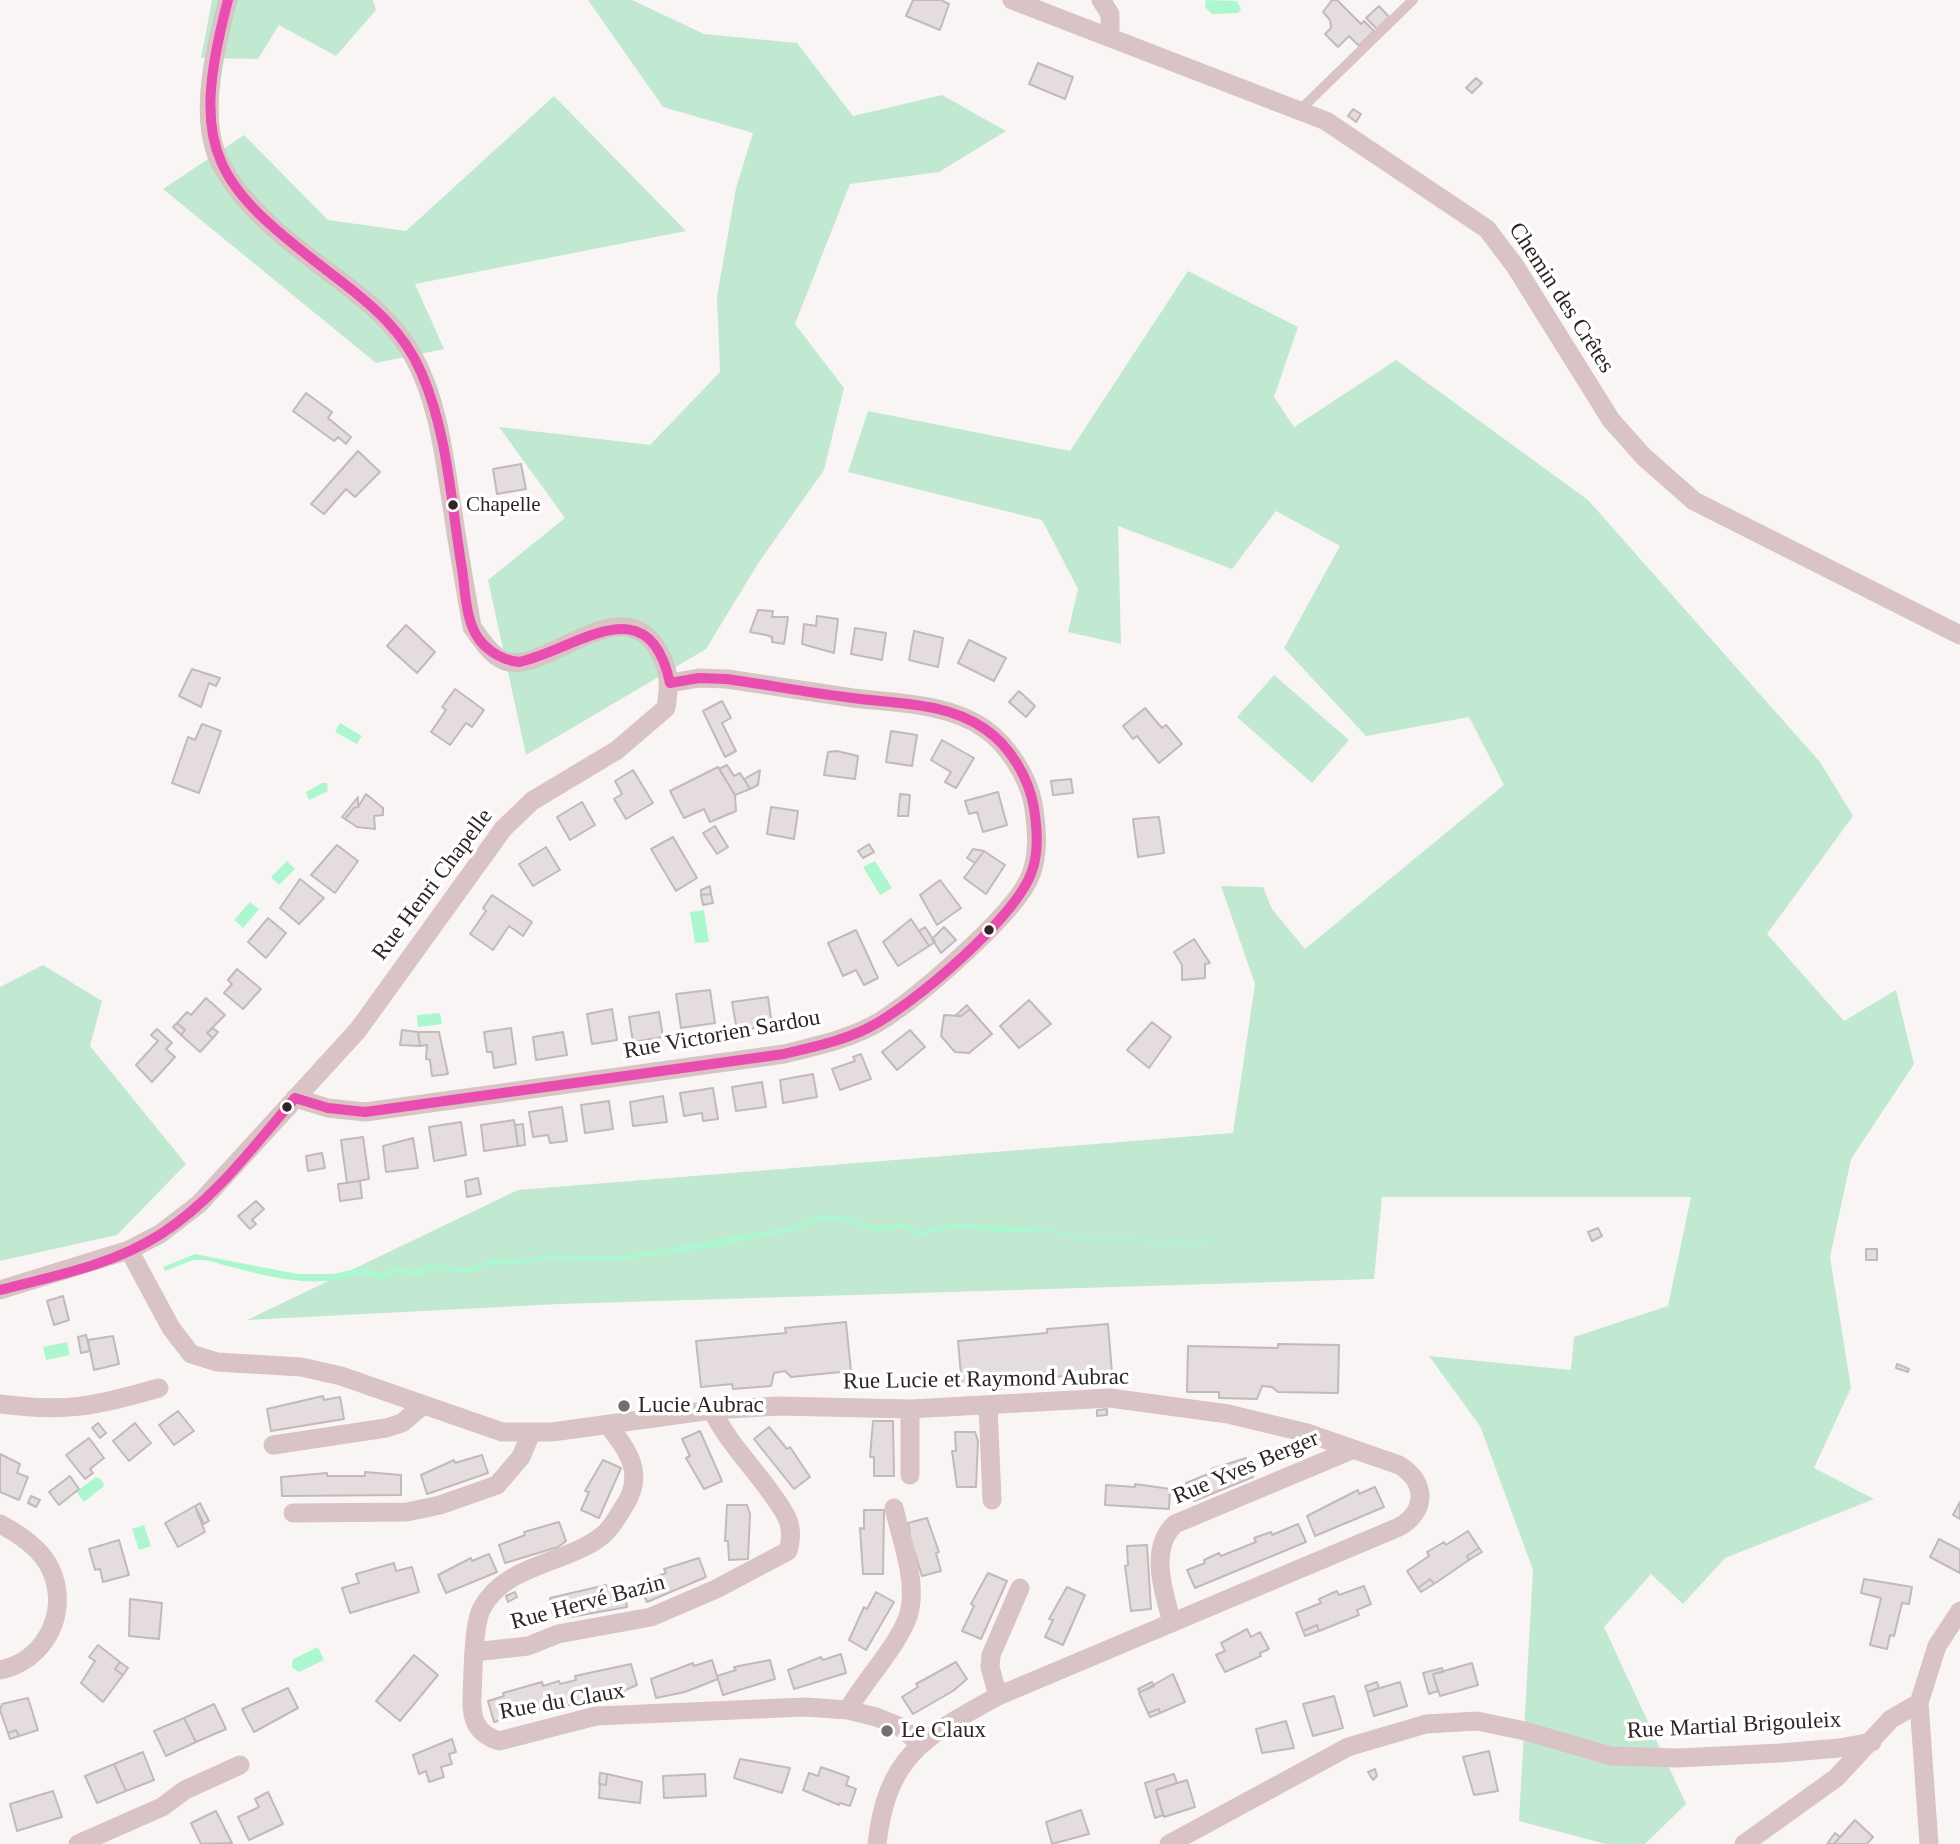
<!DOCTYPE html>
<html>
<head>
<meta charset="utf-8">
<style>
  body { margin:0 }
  canvas { display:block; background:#faf5f5 }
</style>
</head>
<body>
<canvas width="1960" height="1844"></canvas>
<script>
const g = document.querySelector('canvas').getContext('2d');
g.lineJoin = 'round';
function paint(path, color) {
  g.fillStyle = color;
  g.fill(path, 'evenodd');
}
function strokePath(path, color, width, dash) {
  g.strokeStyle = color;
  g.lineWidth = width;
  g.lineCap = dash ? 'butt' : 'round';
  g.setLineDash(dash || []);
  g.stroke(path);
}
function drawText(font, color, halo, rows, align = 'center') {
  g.font = font + ' "Times New Roman",serif';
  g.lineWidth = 7;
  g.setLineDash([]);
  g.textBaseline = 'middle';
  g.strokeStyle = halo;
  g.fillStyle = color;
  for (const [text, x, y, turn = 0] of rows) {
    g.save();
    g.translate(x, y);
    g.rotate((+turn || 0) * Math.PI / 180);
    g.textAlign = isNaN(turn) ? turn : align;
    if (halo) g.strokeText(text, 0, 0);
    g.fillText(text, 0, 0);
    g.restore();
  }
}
paint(new Path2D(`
  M212,0H373L376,10L336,56L279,25L258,59L201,58Z
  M588,0H632L704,34L797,43L853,116L942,95L1006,131L939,172L850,184L795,324L844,388L824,470L759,562L706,649L526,755L488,580L565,518L499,427L650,445L720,372L717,297L736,188L753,133L663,107Z
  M554,96L686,231L415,284L444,349L376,363L163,189L244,135L328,220L406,231Z
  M1188,271L1298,327L1274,397L1294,427L1396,360L1588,500L1820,762L1853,816L1767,934L1844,1021L1896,990L1914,1064L1851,1159L1830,1257L1851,1388L1814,1468L1874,1499L1725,1558L1683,1604L1651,1574L1604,1627L1686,1804L1645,1844H1606L1519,1821L1533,1570L1480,1426L1429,1356L1571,1370L1574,1337L1668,1306L1691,1197H1382L1374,1279L560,1304L247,1320L518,1190L1233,1133L1255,984L1221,886L1263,887L1272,909L1305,949L1504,785L1469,717L1366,736L1284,648L1340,546L1276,511L1232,569L1118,526L1121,644L1068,632L1078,589L1042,520L848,472L868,411L1070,451Z
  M1274,675L1349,740L1312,783L1237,717Z
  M43,965L102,1001L90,1046L186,1164L117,1235L0,1261V987Z`), '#c1e8d1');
paint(new Path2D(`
  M1206,0L1237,1L1241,9L1238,13L1212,14L1205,7Z
  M340,723L362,736L357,744L335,732Z
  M322,783H327L328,791L309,800L306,792Z
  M287,861L295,869L279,885L271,877Z
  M875,861L892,888L880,895L863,867Z
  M250,902L259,909L243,928L234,920Z
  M704,910L709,942L695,943L690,912Z
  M440,1013L442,1024L418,1027L417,1015Z
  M822,1214L848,1218L874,1226L906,1223L921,1232L955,1223L1052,1229L1087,1238H1133L1164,1244L1183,1239L1194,1246L1211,1239L1230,1240H1215L1191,1248L1182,1242L1162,1246L1142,1241L1085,1240L1049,1231L1003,1233L961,1227L918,1236L902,1227L878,1232L842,1220L823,1219L797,1230L722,1246L625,1260L545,1259L520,1265H489L469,1273L433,1269L418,1276L396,1272L382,1280C361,1269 346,1280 324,1281C287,1284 240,1269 205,1260H193L165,1271L163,1267L195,1254L297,1274H333L364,1267L380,1274L395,1266L415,1271L433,1264L467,1268L494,1259H527L546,1255L622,1256L796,1226Z
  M67,1342L70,1355L46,1360L43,1347Z
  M96,1477L102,1480L104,1486L84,1502L76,1492Z
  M144,1525L151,1546L139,1550L132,1529Z
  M318,1647L324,1660L299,1672L292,1667L293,1659Z`), '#acf7cf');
const building = new Path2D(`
  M913,0H941L949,4L940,30L906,16Z
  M1332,0H1337L1361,24L1364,21L1374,31L1359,46L1349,36L1338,47L1325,34L1331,28L1330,20L1323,12Z
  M1379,6L1389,17L1377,29L1366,18Z
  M1038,63L1073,77L1065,99L1029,84Z
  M1476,78L1482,83L1472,93L1466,88Z
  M1353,109L1361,114L1356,122L1348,116Z
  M306,393L332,412L328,418L351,437L346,444L338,437L334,441L293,411Z
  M358,451L380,472L355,497L346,489L324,514L311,504Z
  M521,464L526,489L497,494L493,469Z
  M758,610L773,611L772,617H788L784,644L772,642V637L766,635L750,632Z
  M817,616L838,619L834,653L802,644L804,624L816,626Z
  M406,625L435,652L417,673L387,646Z
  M855,628L886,633L882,660L851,654Z
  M914,631L943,638L938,667L909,660Z
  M969,640L1006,658L994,681L958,663Z
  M192,669L220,678L216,686L209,683L201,707L179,696Z
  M455,689L484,710L472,727L466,723L450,745L431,732L446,710L442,707Z
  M1019,691L1035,706L1026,717L1009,702Z
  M722,701L731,718L722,723L736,751L725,757L703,711Z
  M1145,708L1162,728L1166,725L1182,744L1159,763L1137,736L1133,739L1123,726Z
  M202,724L221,731L199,793L172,783L188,737L195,740Z
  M891,731L917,735L912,766L886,762Z
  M942,740L974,758L956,788L945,782L951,772L931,760Z
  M837,751L858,756L855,779L824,775L828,752Z
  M727,765L734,776L740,773L750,789L735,795L719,769Z
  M718,767L735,795L736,811L710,822L704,809L684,818L670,791Z
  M633,770L653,803L626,819L614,799L622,794L615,781Z
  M760,770L758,785L750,789L744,779Z
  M1071,779L1073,793L1053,795L1051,781Z
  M998,792L1007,825L983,832L977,812L969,814L965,801Z
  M366,794L383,808V815L374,816L375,829L357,827L345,819L354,808L358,807Z
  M900,794L910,795L908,816H898Z
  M358,797V807L354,808L345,819L342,817Z
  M582,802L595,825L570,840L557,817Z
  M771,807L798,811L794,839L767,834Z
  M1159,817L1164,853L1138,857L1133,819Z
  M715,826L728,847L717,854L703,833Z
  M673,837L697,878L676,891L651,849Z
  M869,844L874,852L863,858L858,851Z
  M337,845L358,861L335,893L311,875Z
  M546,847L560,870L533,886L519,864Z
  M973,849L984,851L975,863L967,858Z
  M984,851L1005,865L986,894L964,878Z
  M300,879L324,898L299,924L280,908Z
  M940,880L961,908L937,925L920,895Z
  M710,886L711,894L701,895V890Z
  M711,894L713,903L703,905L701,895Z
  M492,895L532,922L523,936L509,926L493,950L470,934L486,911L483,908Z
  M268,918L286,933L266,958L248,942Z
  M911,919L929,946L898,966L883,942Z
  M925,927L935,942L929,946L919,931Z
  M944,927L956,940L941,953L932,939Z
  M856,930L878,978L864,985L856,970L843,976L828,943Z
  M1194,939L1210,963L1205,964V978L1182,980V965L1174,952Z
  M237,969L261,989L243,1009L224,993L232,984L228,980Z
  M710,990L715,1023L681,1028L676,994Z
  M768,997L772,1025L737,1031L732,1002Z
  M206,998L225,1015L207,1033L213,1038L200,1052L181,1035L185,1030L177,1023L187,1012L191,1015Z
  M1029,1000L1051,1024L1019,1048L1000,1026Z
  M967,1005L970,1009L961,1016H955Z
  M612,1009L617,1040L592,1044L587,1014Z
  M970,1009L992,1034L969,1053L955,1052L941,1036L944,1015L961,1016Z
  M659,1012L663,1037L633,1042L629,1017Z
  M1152,1022L1171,1037L1149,1068L1127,1050Z
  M177,1023L185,1030L181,1035L173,1027Z
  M213,1028L218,1032L213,1038L207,1033Z
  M511,1028L516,1064L494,1068L492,1052H487L484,1032Z
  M157,1029L172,1043L166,1049L175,1057L152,1082L136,1065L158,1041L151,1035Z
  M402,1030L418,1032L420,1046L400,1045Z
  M910,1030L925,1047L897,1070L882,1052Z
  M418,1032H439L448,1074L432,1076L430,1060L426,1059L427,1045L420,1046Z
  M563,1032L567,1055L536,1060L533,1037Z
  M861,1054L871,1079L840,1090L832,1069L855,1061L853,1057Z
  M813,1074L817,1097L783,1103L780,1080Z
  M762,1082L766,1107L736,1111L732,1087Z
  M713,1088L718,1119L703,1121L702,1113L684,1116L680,1093Z
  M663,1096L667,1122L633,1126L630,1102Z
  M609,1101L613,1129L585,1133L581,1105Z
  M562,1107L567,1141L550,1143L548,1135L533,1137L529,1112Z
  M514,1120L518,1146L484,1151L481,1125Z
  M461,1122L466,1155L434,1161L429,1127Z
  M523,1124L525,1145L518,1146L515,1125Z
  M363,1137L369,1179L347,1183L341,1140Z
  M413,1138L418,1168L386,1172L383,1146Z
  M322,1153L325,1168L308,1171L306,1156Z
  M478,1178L481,1194L467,1197L465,1181Z
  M360,1181L362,1198L340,1201L338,1184Z
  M256,1201L264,1209L252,1220L256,1224L250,1229L238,1216Z
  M1598,1228L1602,1236L1592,1241L1588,1232Z
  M1866,1249H1877V1260H1866Z
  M63,1296L69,1320L54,1325L47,1301Z
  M846,1322L851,1371L791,1377L785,1371L774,1373L771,1386L733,1389L732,1384L701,1387L696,1341L786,1333L785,1328Z
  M1108,1324L1112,1373L1052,1377L1046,1372L1035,1373L1032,1386L994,1389L993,1384L962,1386L958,1341L1047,1333V1329Z
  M86,1335L90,1351L81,1353L78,1337Z
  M113,1336L119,1364L94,1370L88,1340Z
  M1278,1344L1339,1345L1338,1393L1278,1392L1272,1387L1262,1386L1257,1399L1219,1398V1392H1187L1188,1346L1278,1348Z
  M1897,1364L1909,1369L1908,1372L1896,1368Z
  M323,1396L324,1400L340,1397L344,1419L271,1431L267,1409Z
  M1107,1409V1415L1097,1416V1410Z
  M178,1411L194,1431L174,1445L159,1425Z
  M873,1421H893L894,1476H874V1457H870Z
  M98,1423L106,1433L100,1438L92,1428Z
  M135,1423L151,1443L129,1461L113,1441Z
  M769,1427L787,1449L790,1447L810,1477L794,1489L754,1439Z
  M700,1431L722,1481L704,1489L686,1458L690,1456L682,1439Z
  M955,1432H975L978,1441L976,1487H957L952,1451H956Z
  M89,1438L104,1458L90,1469L93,1473L85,1479L66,1455Z
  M0,1454L20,1464L17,1473L28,1477L19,1500L0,1492Z
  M482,1455L488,1473L427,1494L421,1475L454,1460L455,1463Z
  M1246,1458L1253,1477L1194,1501L1186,1483L1213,1472L1211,1469Z
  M603,1460L621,1468L599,1518L581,1510L589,1492L585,1491Z
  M365,1472L401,1475V1495L282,1496L281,1477L327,1473V1476H365Z
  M70,1476L79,1489L59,1505L49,1492Z
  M1135,1484L1170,1489L1169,1509L1105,1505L1106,1485L1135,1487Z
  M1375,1487L1384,1507L1315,1536L1307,1516L1358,1490L1359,1494Z
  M31,1496L40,1500L36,1507L28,1503Z
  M1960,1502V1519L1953,1515Z
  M200,1503L209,1521L204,1524L195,1506Z
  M727,1505H747L750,1514L748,1559L729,1560L728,1541H725Z
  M195,1506L205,1532L178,1547L165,1523Z
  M864,1510H884L883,1574H863L860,1528L864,1529Z
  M927,1518L939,1552L936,1553L941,1571L922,1576L908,1532H910L908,1523Z
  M559,1522L566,1541L558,1547L505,1563L499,1545L525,1535L524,1532Z
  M1298,1524L1306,1542L1195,1588L1187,1570L1205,1563L1204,1560L1219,1553L1221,1556L1256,1542L1254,1538L1271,1532L1272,1535Z
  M1468,1531L1479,1548L1467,1556L1469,1560L1434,1584L1430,1579L1418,1588L1407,1571L1429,1556L1427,1552L1444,1542L1446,1545Z
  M1939,1539L1960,1550V1573L1930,1557Z
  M119,1540L129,1575L103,1582L100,1569L95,1570L89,1549Z
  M1147,1545L1151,1609L1131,1611L1125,1566L1128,1565L1127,1546Z
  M1479,1548L1482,1552L1469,1560L1467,1556Z
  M489,1554L497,1572L446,1593L438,1575L471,1558L472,1561Z
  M699,1558L706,1577L647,1602L639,1584L666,1573L664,1569Z
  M394,1563L396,1571L412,1567L419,1592L350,1613L342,1588L359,1583L356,1574Z
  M988,1573L1007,1581L981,1639L962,1631L974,1606L971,1604Z
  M1430,1579L1434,1584L1421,1592L1418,1588Z
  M1864,1579L1912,1587L1909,1604L1902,1603L1894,1636L1890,1635L1887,1649L1870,1645L1881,1598L1861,1593Z
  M606,1585L607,1588L623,1585L627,1607L554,1620L550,1598Z
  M1364,1586L1371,1604L1357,1610L1359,1615L1319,1631L1317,1625L1303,1631L1296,1613L1321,1603L1319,1599L1337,1591L1339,1595Z
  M1067,1587L1085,1595L1063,1645L1045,1637L1053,1620L1049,1619Z
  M515,1592L517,1597L508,1602L506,1596Z
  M876,1592L894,1602L866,1650L849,1640L864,1607L867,1609Z
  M130,1599L162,1603L159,1639L129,1636Z
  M1317,1625L1319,1631L1305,1636L1303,1631Z
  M1247,1629L1251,1637L1260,1632L1269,1649L1260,1653L1261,1656L1225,1672L1216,1655L1225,1651L1221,1643Z
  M98,1645L120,1662L115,1669L123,1675L103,1702L81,1683L95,1661L89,1657Z
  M841,1654L846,1673L794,1689L788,1670L821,1657L823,1660Z
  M414,1655L438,1675L400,1721L376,1701Z
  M712,1660L718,1679L685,1692L656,1698L651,1679L693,1663L694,1666Z
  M770,1660L775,1679L723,1695L717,1676L736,1670L734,1667Z
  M120,1662L128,1668L123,1675L115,1669Z
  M956,1662L967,1679L953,1691L913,1714L902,1697L918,1687L916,1684Z
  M1472,1663L1478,1685L1440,1696L1433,1674Z
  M631,1664L637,1685L621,1692L601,1695L583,1703L566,1706L565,1702L494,1722L488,1701L504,1696L503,1693L542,1682L543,1686L559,1681L560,1684L576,1680L575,1676Z
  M1442,1668L1443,1672L1433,1674L1438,1691L1429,1694L1423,1673Z
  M1173,1674L1185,1702L1160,1713L1159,1709L1148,1713L1139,1693Z
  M1152,1682L1154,1686L1140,1692L1138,1689Z
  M1377,1682L1379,1688L1367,1692L1365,1686Z
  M1400,1682L1407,1706L1374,1716L1367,1692Z
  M288,1688L298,1708L254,1732L242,1709Z
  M1334,1696L1343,1728L1313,1736L1303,1704Z
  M28,1698L38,1730L19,1736L16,1730L8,1733L0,1710L2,1704Z
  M214,1704L226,1729L196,1742L184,1718Z
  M1159,1709L1160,1713L1150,1717L1148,1713Z
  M184,1718L196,1742L166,1756L154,1731Z
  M1286,1721L1294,1748L1262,1753L1256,1729Z
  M16,1730L19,1736L10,1739L8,1733Z
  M452,1739L456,1752L449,1754L452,1764L441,1767L444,1777L429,1782L426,1771L419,1774L413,1755Z
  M1489,1751L1498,1791L1474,1795L1463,1757Z
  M143,1752L154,1780L126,1791L114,1764Z
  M740,1759L790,1768L782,1793L734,1778Z
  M114,1764L126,1791L97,1803L85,1776Z
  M821,1767L849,1777L846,1785L856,1789L850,1806L840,1803L839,1805L803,1790L809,1773L818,1776Z
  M1375,1769L1377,1776L1373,1780L1368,1772Z
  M600,1773L607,1774L606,1785L599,1784Z
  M607,1774L642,1782L640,1803L599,1798L600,1784L606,1785Z
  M705,1774L706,1796L664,1798L663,1776Z
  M1174,1774L1177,1783L1156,1790L1163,1815L1155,1818L1145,1783Z
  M1187,1780L1195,1807L1164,1817L1156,1790Z
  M53,1791L62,1817L17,1831L10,1804Z
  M268,1792L283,1824L249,1840L238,1817L259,1807L255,1799Z
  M1081,1810L1089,1834L1052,1844L1046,1822Z
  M216,1811L232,1843L201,1844L191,1823Z
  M1855,1820L1873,1837L1867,1844H1834Z
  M1835,1833L1840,1837L1834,1844H1827Z`);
paint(building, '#e4dcdd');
strokePath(building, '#c1babb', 2);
strokePath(new Path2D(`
  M1301,109L1413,0`), '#dac3c5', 10);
strokePath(new Path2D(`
  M1012,0L1326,121L1487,229L1515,266L1611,420L1644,457L1694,501L1960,635
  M1101,0L1110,14V36
  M295,1098L328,1108L365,1112L784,1054C816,1046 850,1039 879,1022C916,999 1009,919 1028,881C1040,858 1037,828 1033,803C1028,777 1007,744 985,729C949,703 896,703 853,698C811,692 769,685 727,679L699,678L670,683
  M129,1250L171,1328L191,1354L217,1362L301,1367L341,1376L502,1432H552L712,1410L779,1406L910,1409L1110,1398L1228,1414L1307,1433L1399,1465C1427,1482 1427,1511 1399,1527L998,1696C926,1736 887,1754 877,1844
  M0,1290L129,1250L160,1234L199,1204L358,1030L503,829L532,801L617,750L666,708C670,682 670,666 654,644C616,592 544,675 505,661C490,655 481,639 472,627C465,587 458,547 452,507C444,456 438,399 412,354C391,317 359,295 326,270C288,242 236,201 217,156C199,111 216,45 228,0
  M0,1404C66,1413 96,1406 159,1388
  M988,1406L992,1500
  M608,1425C628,1451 645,1473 625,1505C618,1515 613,1527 603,1535C568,1564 506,1563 482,1608C473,1623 473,1677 472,1697C471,1720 477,1734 499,1741L596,1716L805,1707L848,1710L876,1717L899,1726L919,1743
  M273,1445L386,1428L402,1423L422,1406
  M910,1475V1409
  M293,1513L407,1512L440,1505L497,1485L521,1457L531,1433
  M0,1524C21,1535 45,1551 53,1575C68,1617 43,1661 0,1670
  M1172,1622C1163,1591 1149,1548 1175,1524L1354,1449
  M474,1652L528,1646L558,1634L651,1617L716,1589L788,1551C792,1538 792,1526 785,1514C764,1477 731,1449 712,1410
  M998,1696L990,1667L991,1655L1020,1588
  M848,1710C863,1682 905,1638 910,1609C916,1577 901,1539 894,1508
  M78,1844L162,1807L185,1790L240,1765
  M1169,1844L1348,1747L1426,1724L1477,1721L1525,1731L1611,1756L1678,1758L1780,1753L1839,1748L1872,1742
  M1744,1844L1836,1778L1891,1719L1919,1703
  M1929,1844L1919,1703L1937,1646L1960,1611`), '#dac3c5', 19);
strokePath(new Path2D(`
  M228,0C187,155 215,186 338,279C372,305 404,332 421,372C448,433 451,504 462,569C465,587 465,609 472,626C479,646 499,660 519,662C577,649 649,584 670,683
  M295,1098L328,1108L365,1112L784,1054C813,1047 843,1041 870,1027C913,1005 1017,917 1032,871C1039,851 1037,829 1034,808C1029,778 1010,746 985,729C946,702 897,704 853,698C811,693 769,685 727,679L699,678L670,683
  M0,1290C54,1276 113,1265 161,1234C214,1200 254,1146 295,1098`), '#e84daf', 10);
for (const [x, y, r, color] of [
  [453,505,6,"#2f2526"],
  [989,930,6,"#2f2526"],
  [287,1107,6,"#2f2526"],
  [624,1406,7,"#766e6e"],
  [887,1731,7,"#766e6e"]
]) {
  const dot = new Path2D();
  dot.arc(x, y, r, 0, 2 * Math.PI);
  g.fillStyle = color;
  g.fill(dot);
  strokePath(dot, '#fff', 2.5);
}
drawText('21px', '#2f2526', '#fff', [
  ["Chapelle",466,505]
], 'left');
drawText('23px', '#2f2526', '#fff', [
  ["Chemin des Crêtes",1561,298,57],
  ["Rue Henri Chapelle",433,885,-53],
  ["Rue Victorien Sardou",722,1035,-10],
  ["Rue Lucie et Raymond Aubrac",986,1380,-1],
  ["Rue Yves Berger",1246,1468,-23],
  ["Rue Hervé Bazin",588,1603,-15],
  ["Rue du Claux",562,1702,-10],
  ["Rue Martial Brigouleix",1734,1726,-3]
]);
drawText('23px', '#2f2526', '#fff', [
  ["Lucie Aubrac",638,1406],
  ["Le Claux",901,1731]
], 'left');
</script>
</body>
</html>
